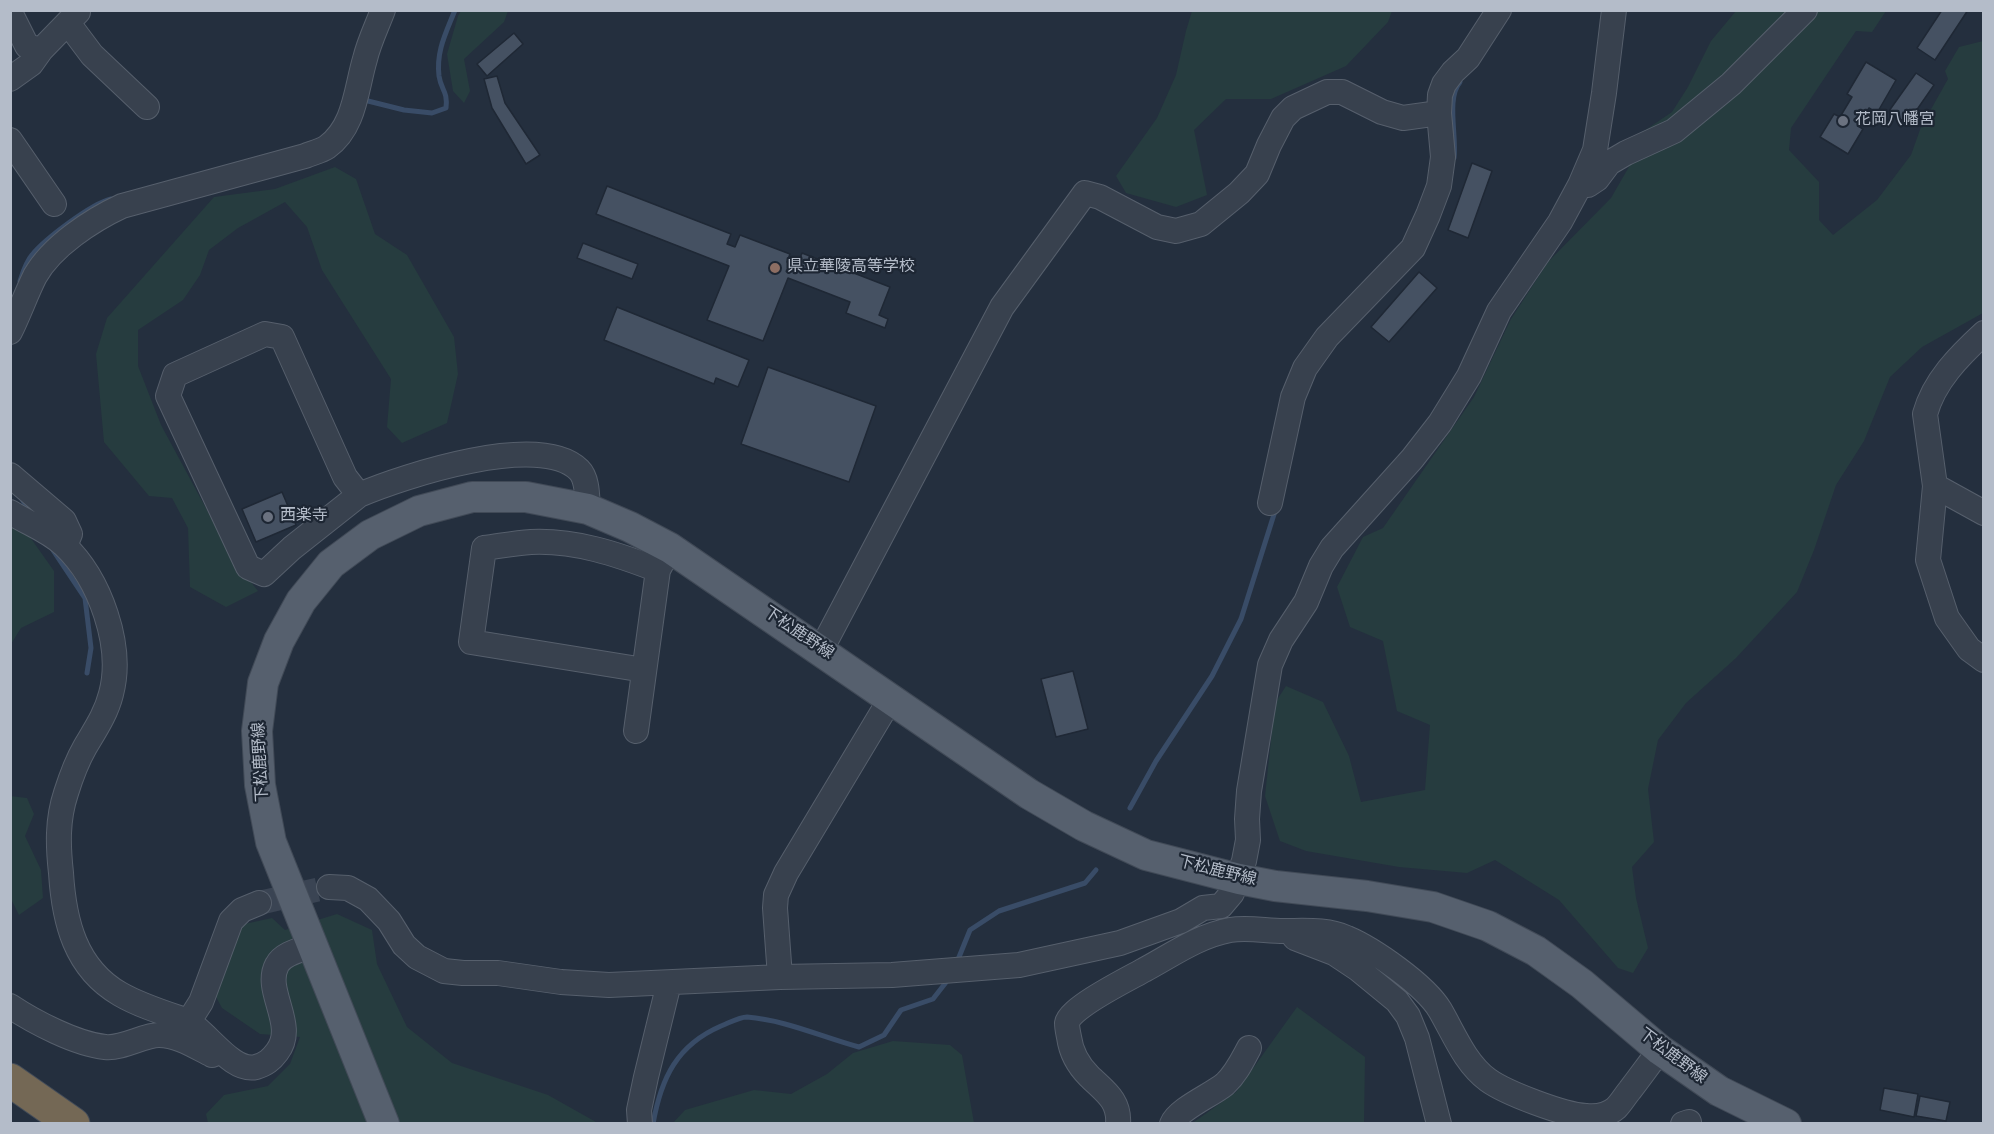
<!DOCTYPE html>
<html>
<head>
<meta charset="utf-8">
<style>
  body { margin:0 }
  #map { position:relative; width:1994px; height:1134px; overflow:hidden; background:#242f3e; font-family:Overpass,sans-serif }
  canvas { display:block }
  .frame { position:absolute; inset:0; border:12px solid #b4bcc9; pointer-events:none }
</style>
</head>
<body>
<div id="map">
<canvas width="1994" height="1134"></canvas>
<div class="frame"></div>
</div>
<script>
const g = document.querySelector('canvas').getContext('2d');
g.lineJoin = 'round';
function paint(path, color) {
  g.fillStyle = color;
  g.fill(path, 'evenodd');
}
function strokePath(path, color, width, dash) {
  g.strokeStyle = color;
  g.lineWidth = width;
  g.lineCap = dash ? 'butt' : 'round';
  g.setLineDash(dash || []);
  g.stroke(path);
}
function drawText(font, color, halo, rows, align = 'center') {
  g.font = font + ' Overpass,"Noto Sans JP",sans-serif';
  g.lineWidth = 4.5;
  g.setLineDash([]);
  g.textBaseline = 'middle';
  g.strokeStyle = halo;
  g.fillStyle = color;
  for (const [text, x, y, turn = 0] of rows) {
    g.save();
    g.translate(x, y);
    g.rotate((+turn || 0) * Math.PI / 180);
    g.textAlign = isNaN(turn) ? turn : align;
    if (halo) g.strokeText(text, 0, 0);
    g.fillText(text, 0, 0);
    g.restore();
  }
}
paint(new Path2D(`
  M461,11H508L504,22L464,59L470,91L464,103L453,91L447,54L458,16Z
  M1192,11L1193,10L1392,11L1388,22L1346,66L1271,99H1226L1194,130L1207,195L1176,207L1126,193L1116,176L1157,118L1176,75L1186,31Z
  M1736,11H1886L1872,32L1856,31L1791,128L1789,150L1819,182V220L1833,235L1877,200L1911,155L1921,127L1948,79L1945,71L1959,47L1983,41V313L1922,347L1890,377L1864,441L1836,485L1814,550L1797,592L1736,658L1686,703L1658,740L1648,789L1654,842L1632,867L1636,898L1648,948L1633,973L1618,968L1559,900L1495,860L1467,873L1399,867L1306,851L1280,841L1265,796L1275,703L1286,686L1323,702L1349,756L1361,802L1425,790L1430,725L1397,711L1383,641L1350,627L1337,587L1363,537L1383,528L1474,397L1511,319L1548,262L1611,198L1630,165L1638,135L1672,112L1688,87L1711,41Z
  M335,167L356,179L375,234L407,255L454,337L458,374L447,423L402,443L387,427L391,379L322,270L307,227L285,202L238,228L209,250L200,275L183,300L138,330V366L161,425L235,562L258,591L226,607L190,587L188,528L172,498L149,496L104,442L96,354L107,318L214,197L275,189Z
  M11,520L25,530L54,571V612L21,628L11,644Z
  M10,796L27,798L34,814L25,836L41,870L43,898L19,915L11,899Z
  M337,914L372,930L377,964L407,1027L452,1063L548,1095L596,1122L603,1123H208L206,1114L224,1095L268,1086L290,1064L300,1037L260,1034L222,1008L200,967L218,924L240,925L272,918L285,930Z
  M1297,1007L1365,1057L1364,1123H1196L1194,1122L1236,1092Z
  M893,1041L950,1045L962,1055L974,1123H673L685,1110L754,1090L791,1094L827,1074L853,1053Z`), '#263c3f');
strokePath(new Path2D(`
  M364,100L404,110L432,113L446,108C448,91 441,90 439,76C436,51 446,33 455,10
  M1454,158C1457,137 1446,98 1460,82
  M20,281C23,272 26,262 32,255C45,239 91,204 111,199
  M20,496L31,514
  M53,550L85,598L91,648L87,673
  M1130,808L1156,761L1212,676L1241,619L1276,508
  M957,962L970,930L999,911L1085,883L1096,870
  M653,1124C661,1078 677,1045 721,1026C729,1023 739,1017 747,1017C785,1020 822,1037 859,1047L884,1035L901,1010L933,999L947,981`), '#394c67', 5);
const building = new Path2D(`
  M1942,10H1968L1935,60L1917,48Z
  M514,33L523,44L487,76L477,64Z
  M1866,62L1896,80L1877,113L1869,108L1858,126L1863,129L1848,154L1820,137L1834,114L1840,117L1852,97L1847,94Z
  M1916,73L1934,85L1907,124L1889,111Z
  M497,76L505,103L540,155L526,164L492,108L484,79Z
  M1472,163L1492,171L1468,238L1448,230Z
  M607,186L731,234L727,244L735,247L740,235L790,254L787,262L797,266L802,253L890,287L879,315L888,319L885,328L846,313L850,302L788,278L763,341L707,320L729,266L596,214Z
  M583,243L638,264L632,279L577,258Z
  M1419,272L1437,288L1389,342L1371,327Z
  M617,307L749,360L738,387L716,378L714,384L604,340Z
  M768,367L876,406L849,482L741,444Z
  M282,492L296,525L256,542L242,509Z
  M1073,671L1088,729L1056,737L1041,679Z
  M1884,1088L1918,1094L1914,1117L1880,1110Z
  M1920,1096L1950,1102L1946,1121L1916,1116Z`);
paint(building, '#455162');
strokePath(building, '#1f2835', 1.5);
strokePath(new Path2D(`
  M259,903L329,887`), '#3a4453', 24, [24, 12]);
const minor = new Path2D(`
  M10,12L27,46L41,50L78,12
  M68,23L92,55L147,107
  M10,79L31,64L41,50
  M1439,113L1440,95L1444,84L1453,72L1468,58L1499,10
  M10,140L54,204
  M1580,185H1588L1597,179L1609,163L1626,153L1674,131L1731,84L1805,10
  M10,332C19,314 26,294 35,276C52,246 92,220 122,206L305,156C312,153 321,151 327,147C355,127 356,89 365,59C369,42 377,26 383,10
  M1984,333C1959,356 1934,381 1925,414L1935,486L1928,560L1947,618L1969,649L1984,660
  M265,334L282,337L345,477L359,495L292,548L264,574L248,567L168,396L175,375Z
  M10,475L64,521L70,534L65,546
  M1935,486L1984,513
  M359,495C404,476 540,431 579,470C588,479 587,497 588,509
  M10,512C29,524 48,530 64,545C100,579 124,646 111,694C106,714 95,730 85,747C77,761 71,777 66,793C57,820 58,846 61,873C64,921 75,968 120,994C139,1005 161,1012 182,1019C205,1027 230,1073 256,1067C266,1064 271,1060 277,1052C298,1025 263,991 277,965C283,953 301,950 312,946
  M821,650L1002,307L1085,193L1100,197L1157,227L1176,231L1201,224L1239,193L1257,174L1269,145L1283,118L1293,108L1327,92H1342L1382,112L1403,118L1439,113L1443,157L1439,186L1428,215L1413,248L1327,337L1305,368L1293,397L1270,503
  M644,670L471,642L484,548C500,546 515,543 531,542C575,540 617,554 658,570
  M636,731L658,570L665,557
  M329,887L348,888L368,899L389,921L404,945L417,957L444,971L463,973H498L561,982L609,985L780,977L892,975L1019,965L1120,943L1181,921L1203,908L1221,906L1232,893L1244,861L1248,840L1247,819L1249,791L1270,665L1281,640L1306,602L1321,566L1332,548L1412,459L1440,423L1469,376L1499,311L1560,222L1580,185L1595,150L1604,93L1614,10
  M1290,931L1295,938L1334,953L1358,969L1397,1001L1408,1016L1417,1038L1439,1124
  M780,977L775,908L776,895L786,873L891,698
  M10,1006C34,1022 76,1044 105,1047C122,1049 144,1035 159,1035C178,1035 196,1047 212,1055L218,1052
  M189,1021L201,1002L231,921L242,910L259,903
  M640,1124L639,1110L646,1077L669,983
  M1118,1124C1120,1100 1104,1091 1089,1076C1078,1065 1071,1052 1069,1037C1068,1032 1067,1028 1067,1023C1069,1008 1130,978 1144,970C1172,955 1198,936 1230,930C1248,927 1266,931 1284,931C1306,931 1327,929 1347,938C1373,949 1425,985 1440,1010C1454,1034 1465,1063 1488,1080C1506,1093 1564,1115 1586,1116C1596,1117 1608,1115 1616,1108C1621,1103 1625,1096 1630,1090C1640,1077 1650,1063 1660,1050
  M1172,1124C1178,1109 1212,1095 1225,1084C1236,1074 1242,1061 1249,1048
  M1683,1124L1689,1122`);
const major = new Path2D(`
  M384,1124L271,842L260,785L257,731L263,683L279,641L301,601L331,564L370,535L419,511L472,497H526L588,509L630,527L670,548L1029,794L1084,826L1146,855L1239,879L1275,886L1367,896L1433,907L1488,926L1536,951L1582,984L1660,1050L1719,1091L1786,1124`);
const highway = new Path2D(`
  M10,1080L73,1124`);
strokePath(minor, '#565f6c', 26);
strokePath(major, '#414a57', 32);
strokePath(highway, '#434c59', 35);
strokePath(minor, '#38414e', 24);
strokePath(major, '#56606e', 30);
strokePath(highway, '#746855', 33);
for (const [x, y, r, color] of [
  [1843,121,6,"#6b7280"],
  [775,268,6,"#8d6e63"],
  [268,517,6,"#6b7280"]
]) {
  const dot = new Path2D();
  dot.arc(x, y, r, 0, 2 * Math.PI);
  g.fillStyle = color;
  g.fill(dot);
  strokePath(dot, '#1d2633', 2);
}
drawText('16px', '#b4bcc9', '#1d2633', [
  ["花岡八幡宮",1855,121],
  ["県立華陵高等学校",787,268],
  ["西楽寺",280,517]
], 'left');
drawText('16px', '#b4bcc9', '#1d2633', [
  ["下松鹿野線",798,634,34],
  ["下松鹿野線",262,762,-93],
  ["下松鹿野線",1217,872,14],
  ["下松鹿野線",1672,1057,37]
]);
</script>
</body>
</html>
